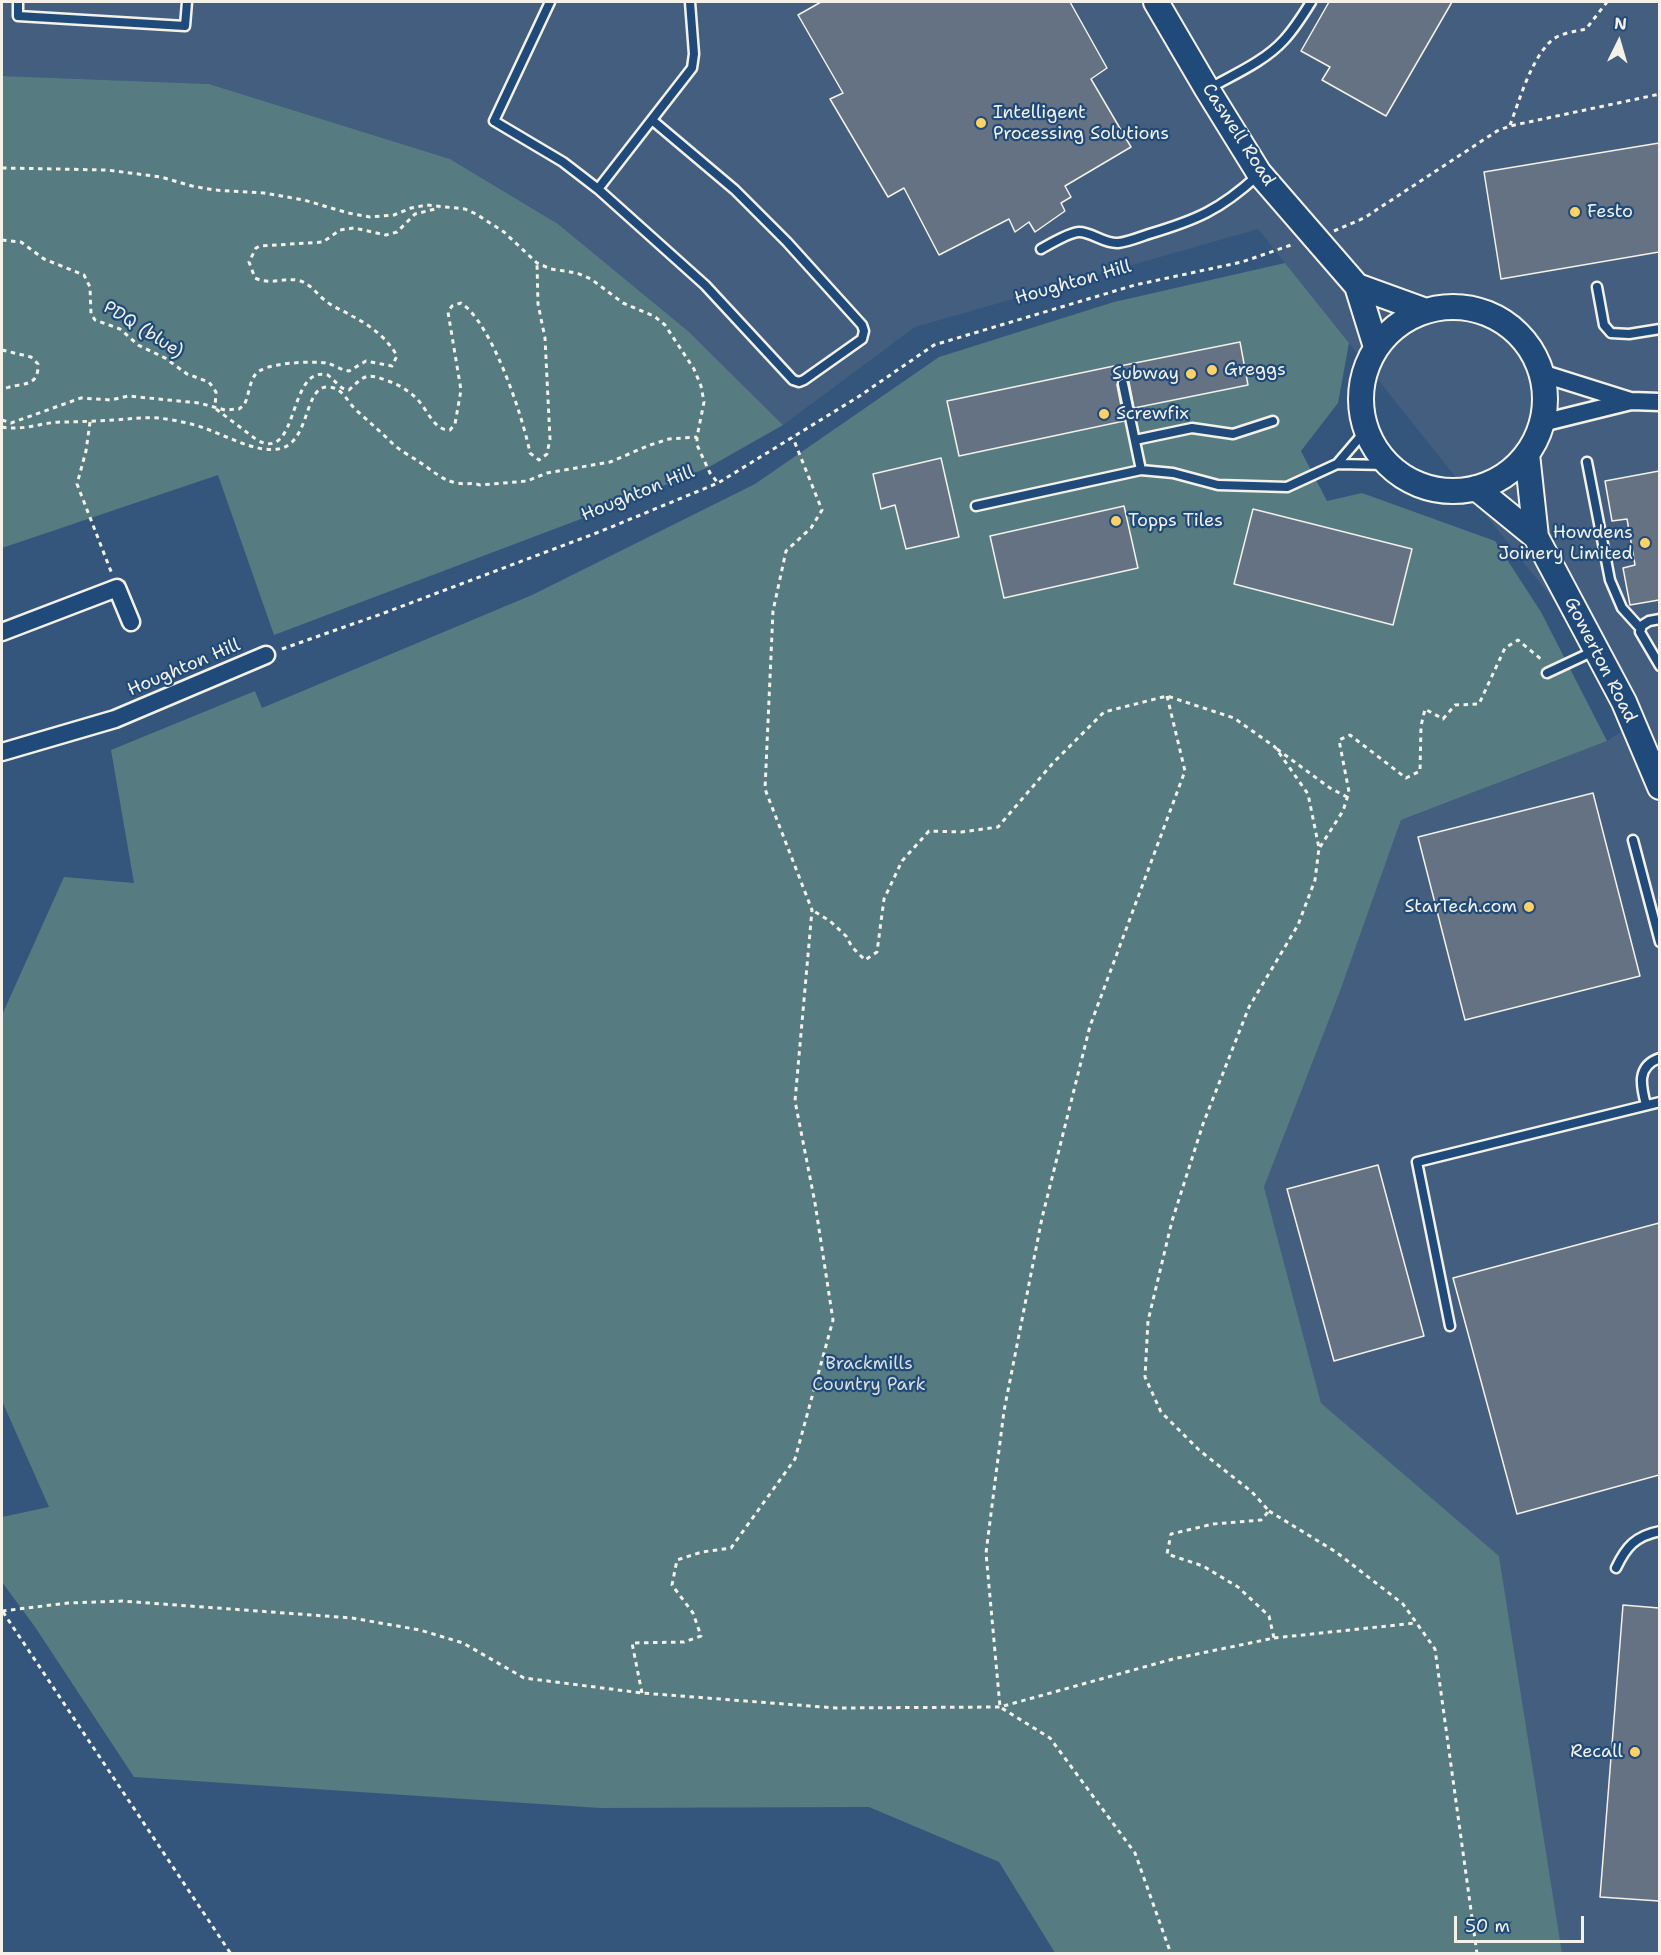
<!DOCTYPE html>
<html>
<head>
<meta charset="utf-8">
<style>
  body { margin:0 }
  #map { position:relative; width:1661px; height:1955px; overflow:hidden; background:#34567d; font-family:"Shantell Sans",sans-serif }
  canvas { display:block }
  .frame { position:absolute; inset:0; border:3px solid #f4f1e8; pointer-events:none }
  .north { position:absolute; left:1589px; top:12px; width:60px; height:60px; -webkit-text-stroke:4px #1f4a7a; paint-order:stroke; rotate:5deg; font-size:16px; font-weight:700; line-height:24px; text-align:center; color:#f4f1e8 }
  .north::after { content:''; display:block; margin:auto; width:21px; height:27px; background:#f4f1e8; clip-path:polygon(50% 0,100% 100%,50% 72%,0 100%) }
  .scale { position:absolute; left:1454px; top:1916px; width:130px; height:27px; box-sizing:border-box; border:3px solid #f4f1e8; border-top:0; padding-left:8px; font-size:18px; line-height:21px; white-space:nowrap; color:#f4f1e8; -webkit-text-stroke:4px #1f4a7a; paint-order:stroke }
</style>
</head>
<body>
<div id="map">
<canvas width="1661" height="1955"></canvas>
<div class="frame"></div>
<div class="north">N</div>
<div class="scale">50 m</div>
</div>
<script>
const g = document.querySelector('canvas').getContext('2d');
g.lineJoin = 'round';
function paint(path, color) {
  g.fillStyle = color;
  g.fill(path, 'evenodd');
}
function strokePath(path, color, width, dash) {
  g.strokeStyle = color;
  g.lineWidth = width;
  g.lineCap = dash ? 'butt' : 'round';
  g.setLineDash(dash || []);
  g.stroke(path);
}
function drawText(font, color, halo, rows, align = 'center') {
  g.font = font + ' "Shantell Sans",sans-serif';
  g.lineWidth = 4.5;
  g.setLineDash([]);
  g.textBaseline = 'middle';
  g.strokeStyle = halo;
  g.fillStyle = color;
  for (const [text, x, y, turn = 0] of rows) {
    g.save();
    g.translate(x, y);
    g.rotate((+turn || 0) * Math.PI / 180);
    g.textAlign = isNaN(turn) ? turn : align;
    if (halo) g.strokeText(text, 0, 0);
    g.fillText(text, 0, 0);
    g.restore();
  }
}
paint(new Path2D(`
  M2,2H1659V1953H1562L1499,1556L1321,1403L1264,1187L1339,994L1401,820L1607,741L1646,716L1258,229L915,327L783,425L687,330L558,224L450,159L209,84L2,76Z`), '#435e7f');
paint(new Path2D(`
  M2,76L209,84L450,159L558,224L688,331L783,425L709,467L602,511L274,635L218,475L2,548Z
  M1285,263L1349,343L1338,403L1301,451L1327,501L1362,493L1495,541L1541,612L1607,741L1401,820L1339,994L1264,1187L1321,1403L1499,1556L1562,1953H1055L999,1862L869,1807L600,1808L134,1777L35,1627L2,1582V1517L49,1507L2,1401V1015L64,877L134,883L111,750L255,691L262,708L532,595L755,484L939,357L1114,302Z`), '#567b81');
const building = new Path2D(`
  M821,2H1070L1107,68L1091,79L1131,147L1065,186L1071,197L1061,203L1065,211L1035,232L1029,222L1015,232L1009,219L939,255L904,188L888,197L830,99L843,93L798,15Z
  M1329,2H1452L1386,116L1322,80L1330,67L1301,51Z
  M1659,143V252L1501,279L1484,172Z
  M1240,342L1248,385L1134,408L1129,382L1126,378H1121L1117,385L1124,421L959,456L947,401L1114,366L1115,367Z
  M941,458L959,537L906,549L895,505L881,509L873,474Z
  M1659,471V600L1630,605L1623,568L1635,565L1627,519L1612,521L1605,481Z
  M1124,506L1138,568L1004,598L990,536Z
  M1253,509L1412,549L1393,625L1234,584Z
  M1593,793L1640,976L1465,1020L1418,837Z
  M1378,1165L1424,1336L1334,1361L1287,1189Z
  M1659,1223V1475L1517,1514L1453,1278Z
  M1623,1605L1659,1608V1901L1600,1897Z`);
paint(building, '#657284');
strokePath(building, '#f4f1e8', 1.5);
const lane = new Path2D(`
  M18,2V16L185,26L187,2
  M550,2L494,121L563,162L598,189
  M1210,88C1235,74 1265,61 1284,40C1295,28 1303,15 1311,2
  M652,120L735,190L787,242L862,325L864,331L862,339L804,380L799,382L793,380L705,285L598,189L692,68L694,54L690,2
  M1041,249C1050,244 1070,232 1079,232C1092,232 1104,244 1118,243C1128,242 1140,237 1149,234C1196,220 1220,210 1257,176
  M1597,287L1604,325L1611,333L1629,334L1660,329
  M1123,384L1141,470
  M1135,440L1192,428L1233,434L1273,421
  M1587,462L1610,580L1622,608L1641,629
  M1337,464L1388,465
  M976,506L1141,470L1173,473L1218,485L1287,487L1337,464L1366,430
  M1660,619L1649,621L1641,626L1640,632L1660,666
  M1547,673L1596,650
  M1633,840L1660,942
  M1646,1105C1641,1086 1636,1066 1660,1058
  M1450,1326L1417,1162L1660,1102
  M1616,1568C1626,1547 1635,1536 1660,1531`);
const street = new Path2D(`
  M1541,373L1630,401
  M1542,423L1631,401L1660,402
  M2,632L117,588L131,622
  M2,752L115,719L266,655`);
const secondary = new Path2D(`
  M1156,2L1207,89L1259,173L1357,286L1376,347
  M1357,286L1426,311
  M1361 399a92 92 0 1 1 184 0a92 92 0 1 1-184 0Z
  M1527,454L1536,537L1624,702L1660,787
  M1476,488L1536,537`);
strokePath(lane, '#f4f1e8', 13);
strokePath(street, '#f4f1e8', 21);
strokePath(secondary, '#f4f1e8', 28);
strokePath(new Path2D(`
  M1510,125C1520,99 1529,65 1548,44C1557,33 1573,32 1586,29L1607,2
  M2,168L107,170L161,177L192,186L214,190L264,193L304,200L348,213L370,217L394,215L411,208L427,205L465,209L476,214L504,232L537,263L551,269L577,273L591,279L623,303L654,316L665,325L694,369L701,386L704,402L697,437V445L710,473L718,483
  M1334,231L1364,218L1497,131L1510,126L1660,94
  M2,240L21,242L44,259L84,275L90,287L91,314L95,320L120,329L138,345L165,358L187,374L209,382L216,392L215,408
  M2,350L31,357L38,364C39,390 19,381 2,390
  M216,409L257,440C300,464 287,364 328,375L342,388L349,390C363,377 366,372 385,380C398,384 408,390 417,399C428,410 434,431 450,430L455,424L461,390L448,312L452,306L461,303C492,323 523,417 530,453L539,460L547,454L550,439L545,338L538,304L537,263
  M2,420L11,423L81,398L111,400L128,396L199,403L225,410L239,409L244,405C249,396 249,383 255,375C263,362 313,361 327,363C334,365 341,370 349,371L366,361L392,366L397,356C388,339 370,325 352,316C344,311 335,308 327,302C317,295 311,283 297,280C283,278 270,285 255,278L249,262L256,248L260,246L323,242L340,230L354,228L386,235L397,232L415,214L439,208
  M90,422L86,451L77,484L112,574
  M2,427C22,431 40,423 60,422C78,422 96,421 114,420C130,419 144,417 159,418C173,420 191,423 204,428C225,435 256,453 278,449C311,444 303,386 328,387C342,387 347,401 355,409C368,421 380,431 392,443C399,450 410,456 418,461C432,470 441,480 457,483C465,485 472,482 480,485L527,481L547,473L610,462L650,445L669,439L697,437
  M282,649L384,613L599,532L718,483L858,397L934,345L1135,285L1242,262L1294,244
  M1167,696L1185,771L1090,1026L1042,1218L1004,1411L986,1553L1000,1707L1050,1738L1135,1853L1171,1954
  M1277,749L1330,788L1347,797
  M1320,847L1343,811L1349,792L1339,740L1350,735L1406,778L1420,771L1421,726L1425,709L1443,719L1455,705L1479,704L1505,648L1518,640L1542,660
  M1269,1511L1336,1552L1403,1604L1435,1649L1477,1954
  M2,1611L68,1603L122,1601L352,1618L420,1630L463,1643L524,1678L642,1693L836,1708L1000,1707L1173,1659L1274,1638L1269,1616L1238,1587L1203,1566L1167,1554L1171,1534L1213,1524L1261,1520L1269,1511L1252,1492L1199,1450L1161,1412L1145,1377L1148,1321L1172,1221L1203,1124L1249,1007L1298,925L1315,880L1319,848L1308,794L1275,747L1234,718L1167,696L1104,712L1053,763L998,827L962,832L929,831L902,861L884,899L877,952L865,960L852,947L846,936L830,921L812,910
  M3,1612L231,1954
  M1274,1638L1416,1623
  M642,1693L632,1643L684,1642L701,1636L693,1613L672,1585L677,1560L702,1552L731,1548L795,1459L833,1320L815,1203L795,1101L812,910L765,789L773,611L786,551L811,528L822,510L793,438`), '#f4f1e8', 3, [4.5, 4.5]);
strokePath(lane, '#1f4a7a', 8);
strokePath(street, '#1f4a7a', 16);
strokePath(secondary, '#1f4a7a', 24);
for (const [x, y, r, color] of [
  [981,123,6,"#ffd166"],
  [1575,212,6,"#ffd166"],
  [1212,370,6,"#ffd166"],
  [1191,374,6,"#ffd166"],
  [1104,414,6,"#ffd166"],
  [1116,521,6,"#ffd166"],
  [1645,543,6,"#ffd166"],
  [1529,907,6,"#ffd166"],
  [1635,1752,6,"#ffd166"]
]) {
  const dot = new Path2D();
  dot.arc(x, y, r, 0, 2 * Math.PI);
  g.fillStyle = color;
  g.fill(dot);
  strokePath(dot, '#1f4a7a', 2);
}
drawText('18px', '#f4f1e8', '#1f4a7a', [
  ["Intelligent",993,113],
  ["Processing Solutions",993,134],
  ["Festo",1587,212],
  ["Greggs",1224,370],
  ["Subway",1179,374,"right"],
  ["Screwfix",1116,414],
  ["Topps Tiles",1128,521],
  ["Howdens",1633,533,"right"],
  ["Joinery Limited",1633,554,"right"],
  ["StarTech.com",1517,907,"right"],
  ["Recall",1623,1752,"right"]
], 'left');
drawText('18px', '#f4f1e8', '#1f4a7a', [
  ["Caswell Road",1238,135,57],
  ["Houghton Hill",1073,283,-16],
  ["PDQ (blue)",143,330,32],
  ["Houghton Hill",638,494,-22],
  ["Gowerton Road",1600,660,63],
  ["Houghton Hill",184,668,-23]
]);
drawText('18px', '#dcdfd9', '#1f4a7a', [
  ["Brackmills",869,1364],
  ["Country Park",869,1385]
]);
</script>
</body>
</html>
